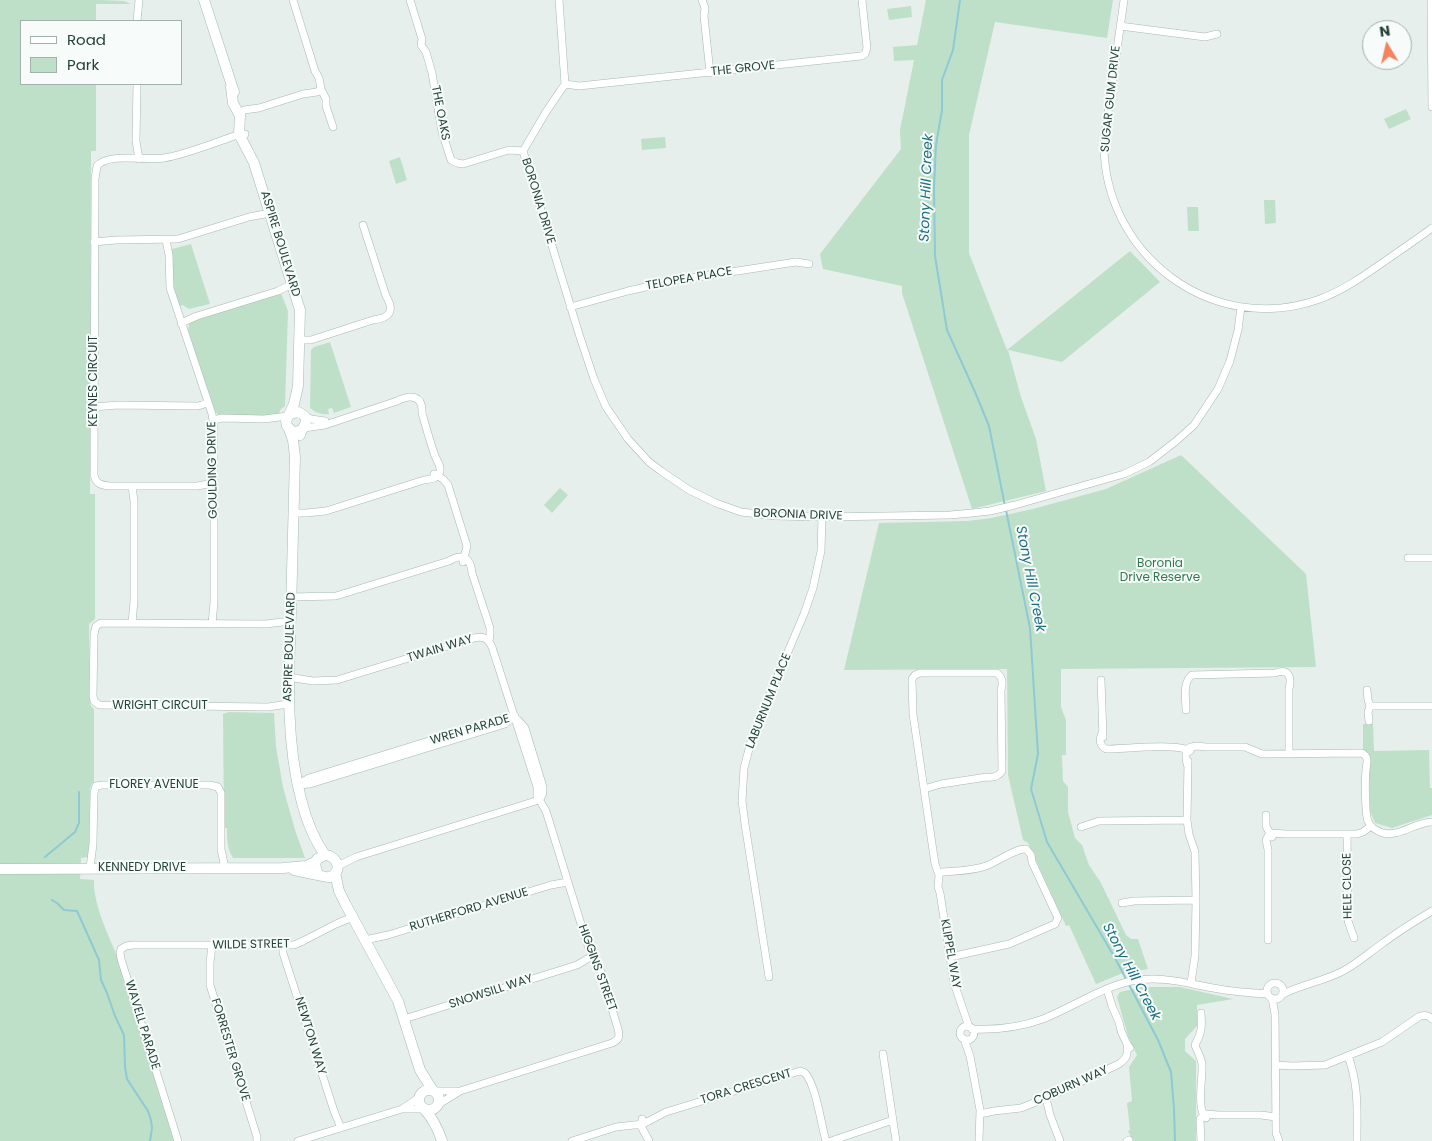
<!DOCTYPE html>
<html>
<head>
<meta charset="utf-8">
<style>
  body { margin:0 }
  #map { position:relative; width:1432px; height:1141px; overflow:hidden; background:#e6efeb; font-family:Poppins,sans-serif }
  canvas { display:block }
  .legend { position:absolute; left:20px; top:20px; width:162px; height:65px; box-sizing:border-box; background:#f7fbf9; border:1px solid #a3b1ad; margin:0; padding:6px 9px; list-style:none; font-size:15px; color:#24423a }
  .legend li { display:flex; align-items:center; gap:10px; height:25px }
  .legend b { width:25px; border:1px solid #a3b1ad }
  .north { position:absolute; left:1362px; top:20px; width:50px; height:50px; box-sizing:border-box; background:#f7fbf9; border:1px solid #a3b1ad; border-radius:50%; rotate:351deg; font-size:14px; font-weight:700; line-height:20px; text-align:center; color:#24423a }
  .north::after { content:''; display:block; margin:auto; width:18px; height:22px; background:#f4845f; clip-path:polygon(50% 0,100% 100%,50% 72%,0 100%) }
</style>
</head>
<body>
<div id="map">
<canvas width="1432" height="1141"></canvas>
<ul class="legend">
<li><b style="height:6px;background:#fff"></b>Road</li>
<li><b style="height:14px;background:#bfe0c8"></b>Park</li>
</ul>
<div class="north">N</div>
</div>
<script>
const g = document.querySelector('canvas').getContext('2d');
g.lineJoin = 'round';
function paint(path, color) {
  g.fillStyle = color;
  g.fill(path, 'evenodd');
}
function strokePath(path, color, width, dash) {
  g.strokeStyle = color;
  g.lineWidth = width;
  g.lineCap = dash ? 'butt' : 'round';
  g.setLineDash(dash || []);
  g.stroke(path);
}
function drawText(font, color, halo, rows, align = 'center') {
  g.font = font + ' Poppins,sans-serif';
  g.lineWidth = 4;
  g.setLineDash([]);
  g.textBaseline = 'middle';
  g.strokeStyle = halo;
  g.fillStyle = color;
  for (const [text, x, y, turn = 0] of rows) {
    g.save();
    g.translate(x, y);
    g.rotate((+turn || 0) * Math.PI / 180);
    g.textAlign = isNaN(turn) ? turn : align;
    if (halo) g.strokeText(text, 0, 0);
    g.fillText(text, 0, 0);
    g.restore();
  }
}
paint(new Path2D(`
  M0,0H99L124,1L131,4H96V21H21V84H96V151H91L90,494H95V619L89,624L90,702L91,706L94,709V782L92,784L90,789L89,857L81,858L80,879L94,880C93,902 106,930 115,951L174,1141H0Z
  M926,0H1113L1107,38L995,22L969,135V253L1007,350L1130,251L1160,282L1062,362L1008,350L1021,397L1036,439L1046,491L972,509L902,293V286L823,269L820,254L901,149L900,130L914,60L894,61L893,47L917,45Z
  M911,6L912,17L889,20L887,9Z
  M1406,109L1411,119L1389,129L1384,119Z
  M665,137L666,148L642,150L641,139Z
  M400,157L407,180L396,184L389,161Z
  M1264,200H1275L1276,223L1265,224Z
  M1187,207H1198L1199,231H1188Z
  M191,244L210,304L189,309L182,305L179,306L173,287L172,249Z
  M281,293L288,311L285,406L280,410L279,416H219L215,411L188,332L189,324L194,320Z
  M330,342L351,407L334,413L332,408L328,409L329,414C321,415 316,413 310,408L311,350L314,347Z
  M1181,455L1306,574L1316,667L1061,669V707L1066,720V755H1062L1063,781L1068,787V812L1075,838L1082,845L1089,865L1101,883L1126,935L1131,939H1138L1148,969L1123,973L1096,984L1069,925L1066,926L1028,843L1023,840L1008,775L1007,669L844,670L879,523L967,521L991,518L1033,509L1106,489Z
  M560,488L568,495L552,513L544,505Z
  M229,712L274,713L276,747L283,787L295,830L305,858H233C227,848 227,840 227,828H224L223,714Z
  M1363,724H1373L1374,751L1429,750L1430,788H1432V815L1392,828L1375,823L1370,811L1369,760L1363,751Z
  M1142,987H1180L1233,999L1197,1005V1026L1185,1039V1051L1196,1061V1141H1133L1128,1131L1130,1130L1127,1103L1132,1101L1129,1067L1137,1055L1128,1036L1117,997L1120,992Z`), '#bfe0c8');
strokePath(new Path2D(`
  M960,0L953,50L942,80V110L936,145L934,187L935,256L947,330L975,392L989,426L1005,506
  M1006,510L1030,628L1038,754L1031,789L1047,842L1115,958L1158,1040L1171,1072L1174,1109L1175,1141
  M45,857L75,832L79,823V792
  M52,900L57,903L64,910L77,911L99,960L101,980L107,993L115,1016L124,1035L125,1067L127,1079L148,1111L151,1120L152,1128L150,1141`), '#8ec9d4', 2);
const street = new Path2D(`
  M293,0L315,71L319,78L321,89L326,99V106L333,127
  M410,0L422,39L421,45L426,52L432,73L442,132L451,160L457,163L463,164L509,150L523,151
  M559,0L565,84L546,112L523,151L579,334L594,379L606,407L628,439L649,462L661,471L689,490L716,503L741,512L776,516L822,517L950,515L972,513L990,511L1015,505L1124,474L1149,462L1175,442L1194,425L1218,389L1230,361L1238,330L1241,307
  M702,0L705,8L704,16L710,73
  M1124,0L1104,141C1102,254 1212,338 1320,299C1344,290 1365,275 1385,261C1401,250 1417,239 1432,228
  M1431,0L1432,107
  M137,21L139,0
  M1120,26L1205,37L1217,34
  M137,84L136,141L139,159
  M565,84L579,86L861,56L865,54L867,48L862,0
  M240,114L244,110L259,108L303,94L317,92L321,89
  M166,240L169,255L170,288L212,414L214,428V602L212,624
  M94,242L116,240L178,239L249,217L270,213
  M570,307L628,291L672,281L796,262L809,264
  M181,323L197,316L278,291L292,284
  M299,340H311L373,320C390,318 395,311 386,296L363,225
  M94,407L118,405L198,406L208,403
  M304,416L311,419L325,421
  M213,420L222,418L264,419L288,416
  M434,474L443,479L448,485L467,546L463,562
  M214,483L197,486H109C101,485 96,484 94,475L95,179L97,166C109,152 147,161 164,158C182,155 206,146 223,140C231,138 236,134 245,134
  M294,513H306L326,511L424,480C431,479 438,479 440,471C441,465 437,461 435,456C430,442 426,427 422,413C423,395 410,394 397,401L325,425L304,428
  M1408,558H1432
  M291,597L336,596L449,561C462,553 471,557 472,573L490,628V634L489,641
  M132,623L134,601V501L132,486
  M288,677L313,681L337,680L474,638C483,636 488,638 492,647L537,787V796
  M1101,680L1103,737
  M1367,690L1368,700L1370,706L1368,712L1369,721
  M288,704L268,707L99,705L94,701L93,696L94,634L96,626L101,623L266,624L290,621
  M1370,706H1432
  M1186,710C1186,698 1182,683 1192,675L1275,673C1289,668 1292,677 1289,689V754
  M1102,733C1099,740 1099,745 1106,749C1124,749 1177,743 1190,751
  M1188,761L1187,820L1189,834L1195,852L1196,900L1195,956L1191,983
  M1187,764L1186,758V752L1187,749L1191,747L1197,746L1206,747H1245L1262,754L1362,753C1369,757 1367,762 1366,770C1365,778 1365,814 1368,821C1370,827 1377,831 1383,833C1400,837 1415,822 1432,822
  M298,784L309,778L503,718L514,716
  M297,785L310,784L505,724L515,716
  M924,789L941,784L987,777C993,778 998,777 1002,771L1001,690C1003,683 1003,678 997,673H920L915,675L912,679L913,714L935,864L939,875L938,887L940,893L954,983L969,1027
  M1266,815V826L1272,837
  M1081,827L1099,821L1187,820
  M1347,834L1348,921L1354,938
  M338,866L356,857L539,800C543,796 543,793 543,787L525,728L518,720
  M90,868L93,844L94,793L96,786L102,785H210L218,787L221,793V849L225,868
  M939,874L942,872C957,871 972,871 986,866C997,862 1016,848 1026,849L1031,855L1032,862L1058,918L1055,924L1009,944L950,957
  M1122,903L1134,901L1196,900
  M365,940L388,935L551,885L568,882
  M1268,940V850L1266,840L1268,836L1273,833L1285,834H1357L1363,832L1371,826
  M283,945V953L334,1111L341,1128
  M212,946L210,962V985L257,1137V1141
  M769,977L745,824L742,801L744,768L753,734L804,614L813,588L821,551L822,517
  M1267 991a8 8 0 1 1 16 0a8 8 0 1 1-16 0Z
  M1107,989L1112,1006L1119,1022L1121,1031L1127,1044L1130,1048
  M1283,994C1303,984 1325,981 1345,970C1359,962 1370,952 1383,943C1399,931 1415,921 1432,911
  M1272,998L1275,1014L1276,1133L1279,1141
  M1201,1013C1202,1027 1202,1032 1195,1045C1197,1051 1201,1057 1202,1064C1203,1078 1196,1109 1206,1118
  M404,1019L577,965L594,955
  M960 1033a7 7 0 1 1 14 0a7 7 0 1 1-14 0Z
  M972,1029C995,1030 1021,1027 1043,1019C1073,1007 1100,988 1131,981C1163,975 1188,984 1219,989C1235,992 1252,993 1268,994
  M964,1039L970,1056L980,1110L979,1141
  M883,1054L896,1141
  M1348,1056C1359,1085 1357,1111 1357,1141
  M1276,1065L1292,1066L1325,1065L1382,1042L1420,1016C1425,1015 1428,1015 1432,1019
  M434,1091H457
  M1046,1098L1050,1115L1060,1141
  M439,1104L460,1091L612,1043C619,1040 620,1037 618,1029L599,966L589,948L585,937L546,811L537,796
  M402,1109H423
  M980,1114L994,1111L1021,1108L1046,1098L1119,1064C1127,1058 1128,1055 1127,1044
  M642,1119L641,1126L649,1141
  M178,1141L121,959L120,953L121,949L126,946L133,945H294L303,941L336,924L353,917
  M298,1141L402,1109L420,1097
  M572,1141L616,1127L643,1124L666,1112L800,1071L805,1073C816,1085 821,1124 826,1141
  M831,1141L893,1120
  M1127,1141L1129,1140
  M1201,1141L1200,1119L1206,1114L1218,1115H1261L1276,1117`);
const secondary = new Path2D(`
  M204,0L234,92
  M231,87L233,103L240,116L239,134L254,163L300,310L298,386L294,404L286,421L287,426L292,431L295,432L302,430
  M290,414L298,412C313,418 303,425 300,435
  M289,429L293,440L295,457C294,508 292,559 291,610C289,674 285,737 301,799C306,819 313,838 325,855
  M0,869L283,868L306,866L315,862
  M294,870C300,871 327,878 330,877C343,872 338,856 325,855L317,859L315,865L318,874
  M335,873L339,891L346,905L398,1001L420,1070L433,1091
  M419 1100a10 10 0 1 1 20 0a10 10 0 1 1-20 0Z
  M425,1110C434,1120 438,1129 442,1141`);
strokePath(street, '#a8b8b2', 8);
strokePath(secondary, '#a4bbb3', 11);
strokePath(street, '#fff', 7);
strokePath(secondary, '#fff', 10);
drawText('12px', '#24423a', '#f7fbf9', [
  ["THE GROVE",743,69,-6],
  ["SUGAR GUM DRIVE",1111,99,-84],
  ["THE OAKS",440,113,79],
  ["BORONIA DRIVE",538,201,73],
  ["ASPIRE BOULEVARD",280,244,73],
  ["TELOPEA PLACE",689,279,-10],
  ["KEYNES CIRCUIT",94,381,-90],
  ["GOULDING DRIVE",213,470,-91],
  ["BORONIA DRIVE",798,515,2],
  ["ASPIRE BOULEVARD",290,647,-88],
  ["TWAIN WAY",440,649,-17],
  ["LABURNUM PLACE",769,701,-68],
  ["WRIGHT CIRCUIT",160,706],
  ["WREN PARADE",470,730,-16],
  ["FLOREY AVENUE",154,785],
  ["KENNEDY DRIVE",142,868],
  ["HELE CLOSE",1348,886,-91],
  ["RUTHERFORD AVENUE",469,910,-17],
  ["WILDE STREET",251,945,-1],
  ["KLIPPEL WAY",950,954,80],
  ["HIGGINS STREET",597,968,70],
  ["SNOWSILL WAY",491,992,-18],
  ["WAVELL PARADE",142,1025,73],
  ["NEWTON WAY",310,1036,73],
  ["FORRESTER GROVE",230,1050,73],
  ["COBURN WAY",1071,1086,-24],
  ["TORA CRESCENT",746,1087,-17]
]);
drawText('12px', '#2d7a4b', '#f7fbf9', [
  ["Boronia",1160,564],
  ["Drive Reserve",1160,578]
]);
drawText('italic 14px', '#1c6f80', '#f7fbf9', [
  ["Stony Hill Creek",927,188,-88],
  ["Stony Hill Creek",1030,579,79],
  ["Stony Hill Creek",1131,972,62]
]);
</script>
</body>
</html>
